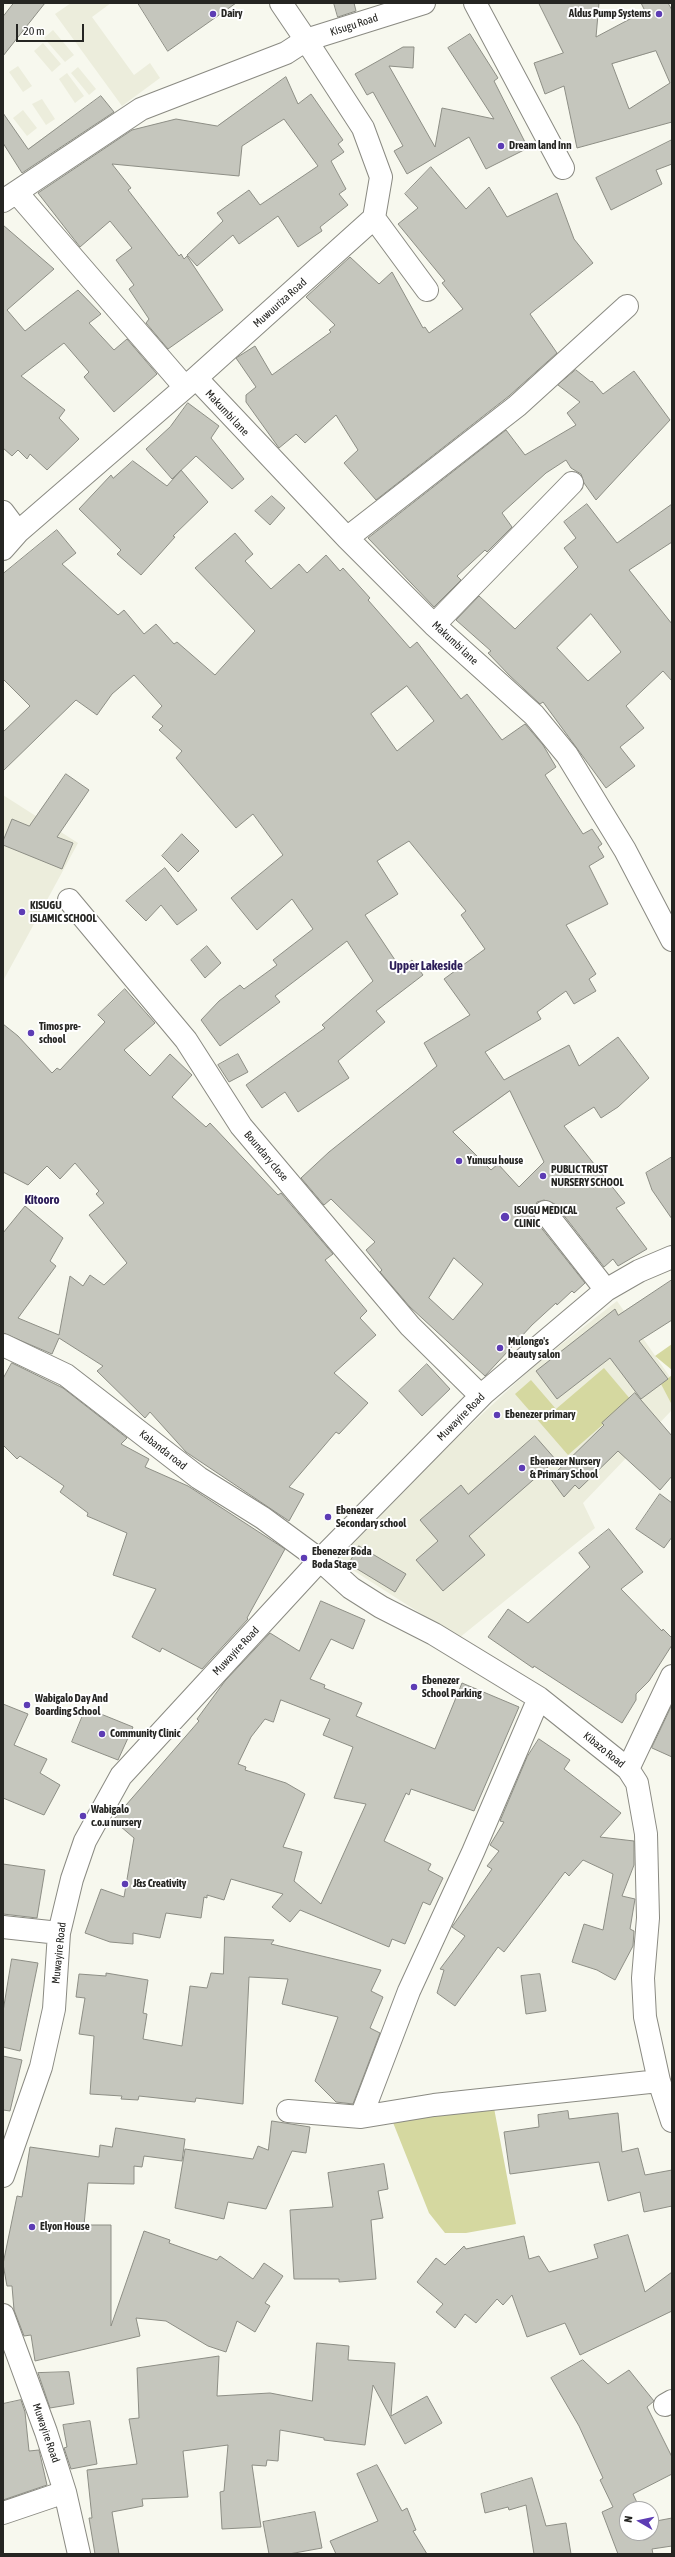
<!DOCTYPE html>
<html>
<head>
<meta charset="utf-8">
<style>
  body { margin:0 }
  #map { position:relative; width:675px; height:2557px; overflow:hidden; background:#f7f8ee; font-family:"Asap Condensed",sans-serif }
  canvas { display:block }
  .frame { position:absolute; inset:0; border:4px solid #252522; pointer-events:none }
  .north { position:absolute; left:619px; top:2501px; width:40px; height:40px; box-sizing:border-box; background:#fff; border:1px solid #a8a8a7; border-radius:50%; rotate:279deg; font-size:11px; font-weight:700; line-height:16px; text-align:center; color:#252522 }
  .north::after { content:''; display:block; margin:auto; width:14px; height:18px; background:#5d3cb4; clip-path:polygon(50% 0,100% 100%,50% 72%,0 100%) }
  .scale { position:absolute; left:16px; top:24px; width:68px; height:18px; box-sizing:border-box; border:2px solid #252522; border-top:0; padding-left:5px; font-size:12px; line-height:14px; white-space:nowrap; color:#252522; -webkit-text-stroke:3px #fff; paint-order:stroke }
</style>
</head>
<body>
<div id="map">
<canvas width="675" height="2557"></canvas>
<div class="frame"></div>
<div class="north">N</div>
<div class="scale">20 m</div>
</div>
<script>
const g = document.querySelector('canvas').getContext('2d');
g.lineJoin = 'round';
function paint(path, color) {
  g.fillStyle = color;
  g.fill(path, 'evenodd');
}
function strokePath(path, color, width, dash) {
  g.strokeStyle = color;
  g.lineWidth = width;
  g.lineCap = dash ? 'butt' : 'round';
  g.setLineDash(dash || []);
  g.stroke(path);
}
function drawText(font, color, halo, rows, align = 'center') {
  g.font = font + ' "Asap Condensed",sans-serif';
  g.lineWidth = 4;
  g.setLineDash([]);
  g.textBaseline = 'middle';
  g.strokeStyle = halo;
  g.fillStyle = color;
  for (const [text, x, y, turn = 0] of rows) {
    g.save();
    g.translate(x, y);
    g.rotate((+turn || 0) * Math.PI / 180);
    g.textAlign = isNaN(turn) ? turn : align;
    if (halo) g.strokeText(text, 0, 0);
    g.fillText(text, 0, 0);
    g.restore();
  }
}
paint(new Path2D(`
  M71,3H111L92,17L134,75L150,63L160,78L122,106L55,14Z
  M53,30L74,55L65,62L44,38Z
  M43,43L61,64L52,72L34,51Z
  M18,66L32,86L23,92L9,72Z
  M78,67L96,89L89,95L71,73Z
  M67,73L84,96L75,103L59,79Z
  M42,99L55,119L46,125L32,104Z
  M23,110L37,128L27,136L13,118Z
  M3,795L78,843L3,981Z
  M617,1301L672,1380V1410L583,1503L595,1528L459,1638L337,1560L450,1444L535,1365Z`), '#eceddc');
paint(new Path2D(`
  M672,1344V1370L655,1356Z
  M604,1368L631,1400L568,1455L515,1394L531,1380L556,1409Z
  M672,1375V1405L661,1384Z
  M494,2108L516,2224L466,2233H445L429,2213L392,2120Z`), '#d5d8a0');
const building = new Path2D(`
  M14,3H45L3,56V17Z
  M138,3H236L168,51Z
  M334,3H354L356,11L338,17Z
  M539,3H599L596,37L645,11L641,3H668L672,10V122L577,148L564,86L545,94L534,63L563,53ZM656,51L670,83L629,109L612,64Z
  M470,34L498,78L494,81L528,148L486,169L469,137L407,174L394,151L403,146L373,92L367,95L355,74L403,47H414L413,68L389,66L435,147L442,108L494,119L448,48Z
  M286,77L298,104L311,94L343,140L338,144L344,152L331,161L346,189L339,194L348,205L320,227L322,231L298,247L278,216L239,244L233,235L197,266L187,255L223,221L217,213L249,190L260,205L318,166L284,119L242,146L239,176L112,164L131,188L128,190L179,256L181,254L184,259L187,256L223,310L168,349L146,323L149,319L129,289L134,285L116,260L132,248L110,221L80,247L38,193L132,130L176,119L217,126Z
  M101,96L114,112L22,173L3,143V113L28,149Z
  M672,140V164L656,170L662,184L611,210L596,178Z
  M431,167L466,209L489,187L507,217L557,193L574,239L593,263L530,314L557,353L509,396L376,500L344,463L358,450L336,415L305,443L296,434L279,448L246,402V395L256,387L236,358L255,346L272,375L331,332L329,330L335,325L306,297L350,257L379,284L392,272L423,328L425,327L429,333L463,309L442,283L445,281L398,224L418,208L405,194Z
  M3,225L54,269L7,310L25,331L78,290L101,314L89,323L114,350L127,339L157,374L114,412L84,377L89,372L64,343L21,376L65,410L59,418L79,439L47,470L30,454L27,459L18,450L12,456L3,448Z
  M576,370L591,382L592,381L603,394L634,371L670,420L596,500L584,483L581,474L571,468L566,460L546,473L502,513L512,527L487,552L485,550L457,576L461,580L434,607L368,538L506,430L525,455L576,425L567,413L580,402L558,385Z
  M188,403L219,426L211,438L244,479L232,489L196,456L172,479L146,449L170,427Z
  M133,461L167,486L181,470L208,502L173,536L175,537L141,575L117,554L121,550L79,509L111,475L113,478Z
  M272,496L285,508L270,525L255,511Z
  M587,504L617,543L672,504V542L629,570L672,624V681L663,671L626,706L644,728L620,747L635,766L606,788L543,702L540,704L509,675L488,653L491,651L456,620L479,596L515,629L578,567L564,548L576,538L564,522ZM591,614L621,652L588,681L557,648Z
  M57,530L76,553L62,564L118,615L124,610L144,634L156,624L174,644L177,642L215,675L255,631L195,568L235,533L253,554L245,561L271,589L299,564L307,573L326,555L340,571L343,568L370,598L368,600L410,648L417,642L461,699L467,694L502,740L525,724L543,745L556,767L545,775L583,834L592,829L602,844L598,847L604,857L589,866L608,904L566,925L596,974L589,979L596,991L574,1004L566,991L537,1012L541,1019L485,1052L504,1080L569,1045L579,1066L618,1037L649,1078L618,1107L601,1118L594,1107L564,1126L625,1203L616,1208L647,1249L618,1266L613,1259L604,1267L555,1204L544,1200L537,1202L533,1213L535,1220L585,1283L574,1293L572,1291L557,1305L556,1303L532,1325L485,1376L410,1307L380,1272L382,1270L366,1250L375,1242L331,1199L324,1205L301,1178L329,1152L437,1066L424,1043L470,1015L444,979L485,949L461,915L466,911L409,841L377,861L398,894L365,915L401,969L412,960L423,975L376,1011L385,1022L338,1061L349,1078L298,1112L285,1092L262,1108L246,1085L325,1028L322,1025L373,981L347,941L275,996L280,1002L220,1046L201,1020L219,1001L240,985L244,989L277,965L273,960L313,929L292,899L257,930L231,898L283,855L253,814L236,828L176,758L182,751L159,730L163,726L152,717L162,706L134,675L112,694L97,715L76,700L3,771V732L30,706L3,679V574ZM407,686L434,721L397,751L371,714ZM510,1091L544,1162L519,1187L498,1164L491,1170L453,1132ZM454,1258L483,1284L453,1320L429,1298Z
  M66,774L89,790L57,837L73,843L62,869L3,845V841L12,819L29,826Z
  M182,834L199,851L178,872L162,856Z
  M165,868L197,910L177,925L161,905L146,921L126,901Z
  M207,946L221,963L205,978L191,960Z
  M125,989L155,1023L124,1050L150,1076L170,1054L192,1075L172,1097L206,1127L210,1123L278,1195L281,1193L333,1254L325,1260L367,1311L360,1318L376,1335L334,1373L368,1403L339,1434L336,1432L289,1487L304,1494L289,1521L186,1452L150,1412L145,1418L97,1371L103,1366L59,1338L52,1354L3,1333V1233L25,1206L63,1238L50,1261L56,1266L18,1318L59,1335L70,1276L83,1286L90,1275L104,1285L127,1263L89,1215L104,1203L96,1194L99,1191L75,1163L60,1179L47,1166L28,1185L3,1172V1024L18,1036L52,1073L57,1068L60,1070L105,1022L98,1015Z
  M238,1054L248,1072L229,1082L218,1065Z
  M672,1157V1219L652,1190L646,1173Z
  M672,1280V1320L639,1341L668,1379L641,1399L610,1358L557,1399L536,1371L615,1309L618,1315Z
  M12,1363L63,1388L127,1438L121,1444L149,1459L145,1467L188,1486L285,1549L247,1618L248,1619L202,1669L162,1648L160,1652L132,1637L156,1589L113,1575L127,1533L87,1516L88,1513L60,1492L64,1486L20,1456L17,1459L3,1445V1379Z
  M427,1364L450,1389L422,1416L399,1391Z
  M635,1393L672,1436V1476L660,1490L618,1451L579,1489L575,1485L564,1497L550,1478L604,1425L602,1423Z
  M535,1436L556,1460L469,1536L485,1555L443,1591L416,1560L438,1541L420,1520L461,1485L468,1494Z
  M660,1494L672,1503V1537L664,1548L636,1529Z
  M609,1529L643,1572L621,1589L662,1631L663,1629L672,1638V1645L649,1681L636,1694V1700L622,1723L534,1666L533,1668L488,1637L508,1609L528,1623L590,1567L579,1553Z
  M359,1546L406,1574L395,1592L349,1564Z
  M321,1601L365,1620L353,1649L331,1639L310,1679L325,1685L324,1688L362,1703L356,1716L435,1749L462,1683L519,1707L474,1811L411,1789L409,1795L406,1793L384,1841L431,1864L428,1870L443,1878L430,1905L423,1902L405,1944L392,1939L389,1947L300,1910L290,1922L272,1907L283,1894L231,1879L224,1900L207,1895V1898L204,1897L201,1918L166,1913L160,1938L133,1933V1944L110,1942L85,1933L101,1889L124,1897L134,1838L113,1820L199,1721L197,1719L225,1681L270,1633L299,1651ZM281,1700L330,1719L323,1735L353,1747L334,1798L366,1804L321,1904L294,1881L302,1852L283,1847L305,1794L286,1783L245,1770L246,1767L238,1764L251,1737L265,1719L273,1722Z
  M3,1704L28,1714L14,1745L47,1759L40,1773L60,1785L44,1815L3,1798Z
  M672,1705V1757L652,1748Z
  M86,1708L133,1727L118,1760L72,1742Z
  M539,1739L570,1760L564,1769L621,1813L600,1837L634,1841V1865L622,1896L635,1899L630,1929L634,1931L633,1946L615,1980L597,1970L572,1962L584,1924L603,1930L613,1874L583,1860L569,1876L565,1872L504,1952L498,1947L455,2006L437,1993L444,1970L440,1969L465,1936L452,1927L492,1869L487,1866L499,1851L490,1845L504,1822L500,1821L527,1757Z
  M3,1864L45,1870L37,1918L3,1914Z
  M225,1937L274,1940L271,1944L381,1970L371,1991L383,1997L370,2028L380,2033L353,2104L336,2102L315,2081L338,2017L282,2004L288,1979L249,1977L243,2104L196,2098L195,2102L139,2096L138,2100L121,2099L122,2096L90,2094L94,2036L79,2034L85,1998L76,1997L79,1974L106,1976V1973L148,1980L143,2013L147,2014L143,2039L182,2046L190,1986L207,1988L211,1973L223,1974Z
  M12,1959L38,1963L20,2051L3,2047V2012Z
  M540,1974L546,2011L526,2014L521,1976Z
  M3,2056L22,2060L10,2111L3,2110Z
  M568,2111L569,2119L618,2113L622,2152L638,2148L645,2175L672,2170V2206L644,2212L640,2192L608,2201L599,2162L510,2174L504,2132L539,2127L538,2115Z
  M272,2121L310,2127L306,2153L292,2151L266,2209L228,2202L224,2219L175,2208L185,2149L253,2159L258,2146L268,2150Z
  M116,2128L185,2139L182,2161L144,2156L142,2167L134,2166V2184L88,2183L84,2225H111V2326L144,2231L170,2240L169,2243L217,2260L220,2256L253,2279L264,2263L283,2276L265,2303L270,2306L255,2332L237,2321L226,2352L208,2346L166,2321L136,2318L140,2336L35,2361L31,2335L24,2336L14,2310L12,2286H7L3,2264L17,2196L22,2197L30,2147L99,2157L100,2145L112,2147Z
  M384,2164L388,2189L378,2191L383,2218L371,2220L376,2279L339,2282V2279H294L290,2210L333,2207L328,2173Z
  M628,2235L645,2292L672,2272V2311L580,2355L565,2323L527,2337L512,2295L503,2305L497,2299L476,2323L465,2314L455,2328L436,2312L443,2304L417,2282L436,2258L445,2265L464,2246L466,2249L524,2236L529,2259L539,2256L549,2272L598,2258L594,2245Z
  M317,2343L349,2346L348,2360L395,2363L391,2416L427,2396L442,2423L405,2444L373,2385L365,2445L324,2440V2438L280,2430L278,2461L267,2460L266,2466L252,2465L261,2527L222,2529L220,2492L224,2491L228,2445L183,2451L188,2497L142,2499L143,2506L112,2512L119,2554H95L89,2518H92L87,2470L137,2464L129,2419L139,2418L137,2368L219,2356L217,2396L270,2393L312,2401Z
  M583,2360L608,2384L629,2370L654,2401L647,2407L672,2457V2474L633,2494L640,2509H627V2533H651V2522L672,2518V2546L652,2549L653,2554H618L602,2512L613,2507L600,2480L603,2478L579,2426L551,2378Z
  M69,2372L74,2404L50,2408L38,2373Z
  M21,2400L25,2412L29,2451L39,2450L47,2485L3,2500V2404Z
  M90,2421L97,2464L71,2469L64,2448L67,2447L63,2425Z
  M377,2465L402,2511L407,2508L416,2530L413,2531L427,2554H336L330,2541L378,2521L357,2474Z
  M532,2478L546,2526L566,2523L571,2554H534L526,2505L509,2510L508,2507L485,2513L481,2494Z
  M315,2512L322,2548L289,2554H269L263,2522Z`);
paint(building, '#c5c6bd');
strokePath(building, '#8d8e85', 1);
const minor = new Path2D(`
  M475,3L563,168
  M17,193L184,386
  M3,201L141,109L286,53L306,40L363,128L381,177L374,218L196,378L18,532L3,549
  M374,218L427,290
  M196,378L347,538L434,625L534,715L567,755L625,850L672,940
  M3,512L18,532
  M347,538L517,406L627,306
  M434,625L572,483
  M69,900L186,1040L241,1126L410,1326L481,1396
  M545,1212L606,1290
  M3,1345L66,1375L199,1478L263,1518L320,1560L351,1588L381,1607L434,1634L539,1698L628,1769L637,1783L646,1834L648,1918L643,1978L645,2017L659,2081L672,2121
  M628,1769L672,1676
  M3,1927L59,1933
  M288,2111L361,2117L434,2105L659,2081
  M361,2117L409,1991L473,1852L539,1698
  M3,2176L41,2067L54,2009L59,1933L72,1879L85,1841L121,1776L320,1560L484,1393L606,1290L639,1271L672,1257
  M3,2315L46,2432L65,2492L79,2554
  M665,2405L672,2401
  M3,2513L65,2492`);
const tertiary = new Path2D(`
  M281,3L306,40L424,3`);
strokePath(minor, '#8a8a82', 24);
strokePath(tertiary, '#8a8a82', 24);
strokePath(minor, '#fff', 22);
strokePath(tertiary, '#fff', 22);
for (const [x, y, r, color] of [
  [213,14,4,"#5d3cb4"],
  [659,14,4,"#5d3cb4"],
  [501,146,4,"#5d3cb4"],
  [22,912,4,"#5d3cb4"],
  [31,1033,4,"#5d3cb4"],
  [459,1161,4,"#5d3cb4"],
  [543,1176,4,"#5d3cb4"],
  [505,1217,5,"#5d3cb4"],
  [500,1348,4,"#5d3cb4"],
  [497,1415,4,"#5d3cb4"],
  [522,1468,4,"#5d3cb4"],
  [328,1517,4,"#5d3cb4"],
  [304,1558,4,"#5d3cb4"],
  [414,1687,4,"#5d3cb4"],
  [27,1705,4,"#5d3cb4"],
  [102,1734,4,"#5d3cb4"],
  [83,1816,4,"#5d3cb4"],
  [125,1884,4,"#5d3cb4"],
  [32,2227,4,"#5d3cb4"]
]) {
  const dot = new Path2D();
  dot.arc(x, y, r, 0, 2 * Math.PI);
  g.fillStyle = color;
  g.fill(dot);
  strokePath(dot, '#fff', 1.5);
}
drawText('bold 11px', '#252522', '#fff', [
  ["Dairy",221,14],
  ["Aldus Pump Systems",651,14,"right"],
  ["Dream land Inn",509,146],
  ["KISUGU",30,906],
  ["ISLAMIC SCHOOL",30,919],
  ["Timos pre-",39,1027],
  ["school",39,1040],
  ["Yunusu house",467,1161],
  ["PUBLIC TRUST",551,1170],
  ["NURSERY SCHOOL",551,1183],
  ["ISUGU MEDICAL",514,1211],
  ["CLINIC",514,1224],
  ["Mulongo's",508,1342],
  ["beauty salon",508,1355],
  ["Ebenezer primary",505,1415],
  ["Ebenezer Nursery",530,1462],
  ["& Primary School",530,1475],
  ["Ebenezer",336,1511],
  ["Secondary school",336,1524],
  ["Ebenezer Boda",312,1552],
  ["Boda Stage",312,1565],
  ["Ebenezer",422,1681],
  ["School Parking",422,1694],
  ["Wabigalo Day And",35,1699],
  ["Boarding School",35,1712],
  ["Community Clinic",110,1734],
  ["Wabigalo",91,1810],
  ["c.o.u nursery",91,1823],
  ["J&s Creativity",133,1884],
  ["Elyon House",40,2227]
], 'left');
drawText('11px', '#252522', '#fff', [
  ["Kisugu Road",354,25,-18],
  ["Muwuuriza Road",280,303,-42],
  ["Makumbi lane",227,413,47],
  ["Makumbi lane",455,643,43],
  ["Boundary close",266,1156,50],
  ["Muwayire Road",461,1417,-45],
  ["Kabanda road",163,1450,38],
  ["Muwayire Road",236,1651,-47],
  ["Kibazo Road",604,1750,39],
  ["Muwayire Road",59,1953,-84],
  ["Muwayire Road",46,2433,71]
]);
drawText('bold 13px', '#2d1e59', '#fff', [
  ["Upper Lakeside",426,966],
  ["Kitooro",42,1200]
]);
</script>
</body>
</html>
